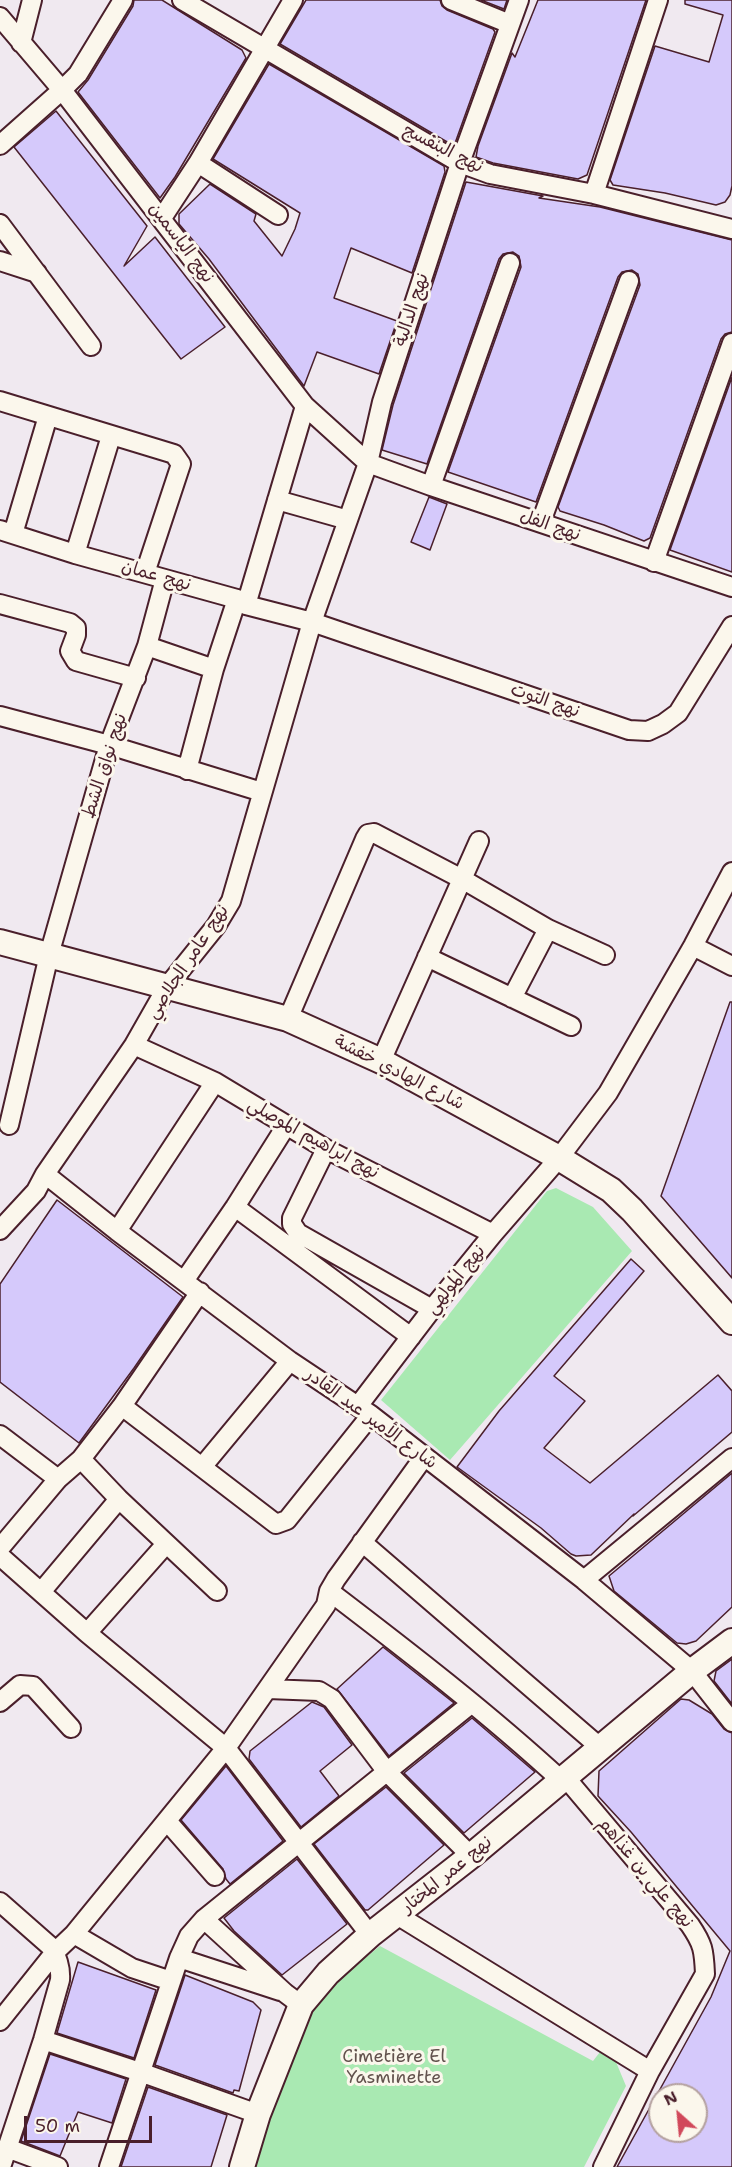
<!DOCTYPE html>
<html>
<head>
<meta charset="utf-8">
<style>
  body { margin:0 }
  #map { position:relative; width:732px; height:2167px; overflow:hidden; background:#f0e9f0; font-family:"Shantell Sans",sans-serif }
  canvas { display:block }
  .north { position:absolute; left:648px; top:2083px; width:60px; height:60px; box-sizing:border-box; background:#fbf7ec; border:2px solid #b4a19f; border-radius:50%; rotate:333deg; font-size:16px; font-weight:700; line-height:24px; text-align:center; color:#4a1f2b }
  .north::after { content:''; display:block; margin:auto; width:21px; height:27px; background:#d1495b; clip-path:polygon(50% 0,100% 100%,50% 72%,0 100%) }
  .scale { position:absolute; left:24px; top:2116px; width:128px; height:27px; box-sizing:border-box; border:3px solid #4a1f2b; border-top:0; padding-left:8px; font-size:18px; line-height:21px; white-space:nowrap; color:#4a1f2b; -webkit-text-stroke:4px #fbf7ec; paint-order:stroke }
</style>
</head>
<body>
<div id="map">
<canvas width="732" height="2167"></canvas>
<div class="north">N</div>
<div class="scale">50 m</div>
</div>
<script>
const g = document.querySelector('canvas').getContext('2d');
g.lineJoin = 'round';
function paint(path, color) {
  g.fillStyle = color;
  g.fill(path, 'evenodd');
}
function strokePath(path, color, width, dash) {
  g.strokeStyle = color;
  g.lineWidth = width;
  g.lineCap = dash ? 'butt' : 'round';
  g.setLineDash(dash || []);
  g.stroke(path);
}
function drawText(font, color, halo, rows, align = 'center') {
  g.font = font + ' "Shantell Sans","Playpen Sans Arabic",sans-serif';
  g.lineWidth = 6;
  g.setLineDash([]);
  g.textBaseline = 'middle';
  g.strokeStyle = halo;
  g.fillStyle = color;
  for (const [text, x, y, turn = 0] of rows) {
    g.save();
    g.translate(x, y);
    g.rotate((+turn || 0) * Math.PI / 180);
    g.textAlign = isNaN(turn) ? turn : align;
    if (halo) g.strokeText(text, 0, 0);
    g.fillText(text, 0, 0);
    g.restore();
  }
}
paint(new Path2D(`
  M556,1188L593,1207L632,1251L450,1460L381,1400L547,1191Z
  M380,1946L593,2061L600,2052L616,2062L626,2086L584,2167H251L294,2040L313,2006L341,1977Z`), '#a9e9b2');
const building = new Path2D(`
  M134,0H162L242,50L246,58L175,177L160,198L78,92L88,80L133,6Z
  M306,0H440L442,6L447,10L493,29L495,32L454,146L280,44Z
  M481,0H507L504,9Z
  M538,0H646L587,175L578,179L493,163L476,157L478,146L512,53L515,57Z
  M685,0H732V186L730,195L725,202L716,205L665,193L613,185L610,180L655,46L709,62L723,15L685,4Z
  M269,64L444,166L445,172L412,273L351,248L334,298L397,321L379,374L317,352L304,386L209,259L179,224V214L210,184L256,214L254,221L282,256L295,229L300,213L213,159Z
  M56,111L147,226L124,266L155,237L225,327L181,359L14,147Z
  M466,182L543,196L539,198L600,207L732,240V332L725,334L721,339L650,538L644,541L604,525L560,511L558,507L640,285L638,274L632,270L622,272L618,277L536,502L448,472L521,267L519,256L513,252L503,254L499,259L427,464L382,450L393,405Z
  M732,377V572L670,550Z
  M429,497L447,504L430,550L411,542Z
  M730,1002H732V1278L661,1196Z
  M57,1200L183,1297L134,1368L79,1443L0,1382V1284Z
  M631,1259L644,1271L554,1376L585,1401L544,1448L590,1483L718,1375L732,1391V1432L633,1516L634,1514L591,1555L576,1556L571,1554L541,1528L457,1467L499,1411Z
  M732,1473V1607L696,1641L686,1644L677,1643L614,1591L609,1576Z
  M383,1647L454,1703L389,1756L337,1689Z
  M732,1659V1704L714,1681L716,1671Z
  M681,1699L689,1700L712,1714L724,1729L732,1733V2167H617L711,1997L730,1951L631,1832L598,1796L599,1771ZM660,2095H696V2131H660Z
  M312,1702L324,1707L352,1745L320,1771L339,1796L301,1827L249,1759L250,1751Z
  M472,1718L535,1772L464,1833L404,1773Z
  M226,1766L283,1841L230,1884L226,1879L223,1869L181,1820Z
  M386,1787L444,1845L368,1910H365L314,1844Z
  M297,1859L347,1924L282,1975L234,1931L224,1918Z
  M78,1962L156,1990L134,2058L57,2033Z
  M185,1975L253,2002L261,2010L239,2091L234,2090L233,2093L155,2065Z
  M50,2054L126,2079L112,2123L78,2112L60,2156L21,2141Z
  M148,2087L227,2115L211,2167H121Z`);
paint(building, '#d5c9fb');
strokePath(building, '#4a1f2b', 1.5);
const minor = new Path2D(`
  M182,0L460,163L490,174L594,194L732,229
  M451,0L510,24
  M0,17L62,90L305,406L368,463L431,486L732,587
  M21,43L32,0
  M0,145L62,90L78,74L123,0
  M198,163L278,215
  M594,194L658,0
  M162,218L198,163L293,0
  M0,224L91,346
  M0,261L37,273
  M0,401L174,454L181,464L145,573
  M431,486L510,263
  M277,500L348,520
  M541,522L629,281
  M0,530L75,554L237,599L246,605L312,622L629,730L648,731L663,724L678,713L732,626
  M13,534L48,416
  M75,554L111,436
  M654,562L732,343
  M0,604L70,623L76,628V635L70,651L76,661L136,678
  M246,605L305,406
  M147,646L214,669
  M0,716L109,745L262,792
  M187,770L214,669L237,599
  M693,946L732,966
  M427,957L571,1026
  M512,998L548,929
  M288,1019L365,839L368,834L374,833L462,879L548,929L605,955
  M134,1045L215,1082L326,1149L493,1234
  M381,1061L479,841
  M9,1125L49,955L109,745L147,646L165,579
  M326,1149L292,1218V1224L298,1233L432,1309
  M45,1174L117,1231L290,1361L371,1415L584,1580L692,1671L732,1722
  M235,1207L411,1337
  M0,1230L36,1191L45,1174L134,1045L167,987L216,926L231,901L312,622L368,463L382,402L460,163L519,0
  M117,1231L215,1082
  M184,1281L235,1207L286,1126
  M122,1406L276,1524L287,1520L371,1415
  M358,1406L432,1309L493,1234L559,1158L608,1093L693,946L732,872
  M0,1435L58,1479
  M81,1459L119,1499L217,1591
  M202,1467L290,1361
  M362,1542L602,1749
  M0,1548L58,1479L81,1459L122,1406L200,1292
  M0,1556L87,1633L226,1748L370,1935
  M584,1580L732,1458
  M329,1591C409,1652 488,1713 562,1781
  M41,1592L119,1499
  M87,1633L166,1544
  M268,1689L319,1691L332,1699L387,1772L471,1856
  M0,1702L20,1685L33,1686L71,1728
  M566,1778L690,1925C703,1944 704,1950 705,1974L650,2071L603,2167
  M167,1821L215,1876
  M0,1902L50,1946C57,1955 61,1968 60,1980L43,2040L1,2167
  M397,1915L650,2071
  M204,1919L285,1993L301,2005
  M74,1934L132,1968L171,1981
  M179,1958L280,1991
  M0,2021L55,1952L74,1934L226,1748L326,1605L329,1591L336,1579L424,1457
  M43,2040L140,2072L258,2114
  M7,2148L58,2167
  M109,2167L179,1958L189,1936L204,1919L472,1703`);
const tertiary = new Path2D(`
  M0,942L288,1019L381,1061L559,1158L611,1190L632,1210L732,1322
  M242,2167L258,2114L301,2005L328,1973L370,1935L471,1856L692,1671L732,1641`);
strokePath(minor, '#4a1f2b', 22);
strokePath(tertiary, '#4a1f2b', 28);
strokePath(minor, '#fbf7ec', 18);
strokePath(tertiary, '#fbf7ec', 24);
drawText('18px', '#4a1f2b', '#fbf7ec', [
  ["نهج البنفسج",443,149,27],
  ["نهج الياسمين",181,243,53],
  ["نهج الدالية",412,310,-72],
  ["نهج الفل",550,526,19],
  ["نهج عمان",156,576,16],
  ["نهج التوت",545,701,19],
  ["نهج نواق الشط",105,766,-72],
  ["نهج عامر الجلاصي",188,962,-56],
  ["شارع الهادي خفشة",399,1073,27],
  ["نهج ابراهيم الموصلي",313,1139,29],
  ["نهج المولهي",456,1280,-51],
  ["شارع الأمير عبد القادر",371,1419,36],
  ["نهج علي بن غذاهم",645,1873,50],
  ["نهج عمر المختار",447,1875,-39]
]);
drawText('18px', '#62524d', '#fbf7ec', [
  ["Cimetière El",394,2057],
  ["Yasminette",394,2078]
]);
</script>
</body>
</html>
